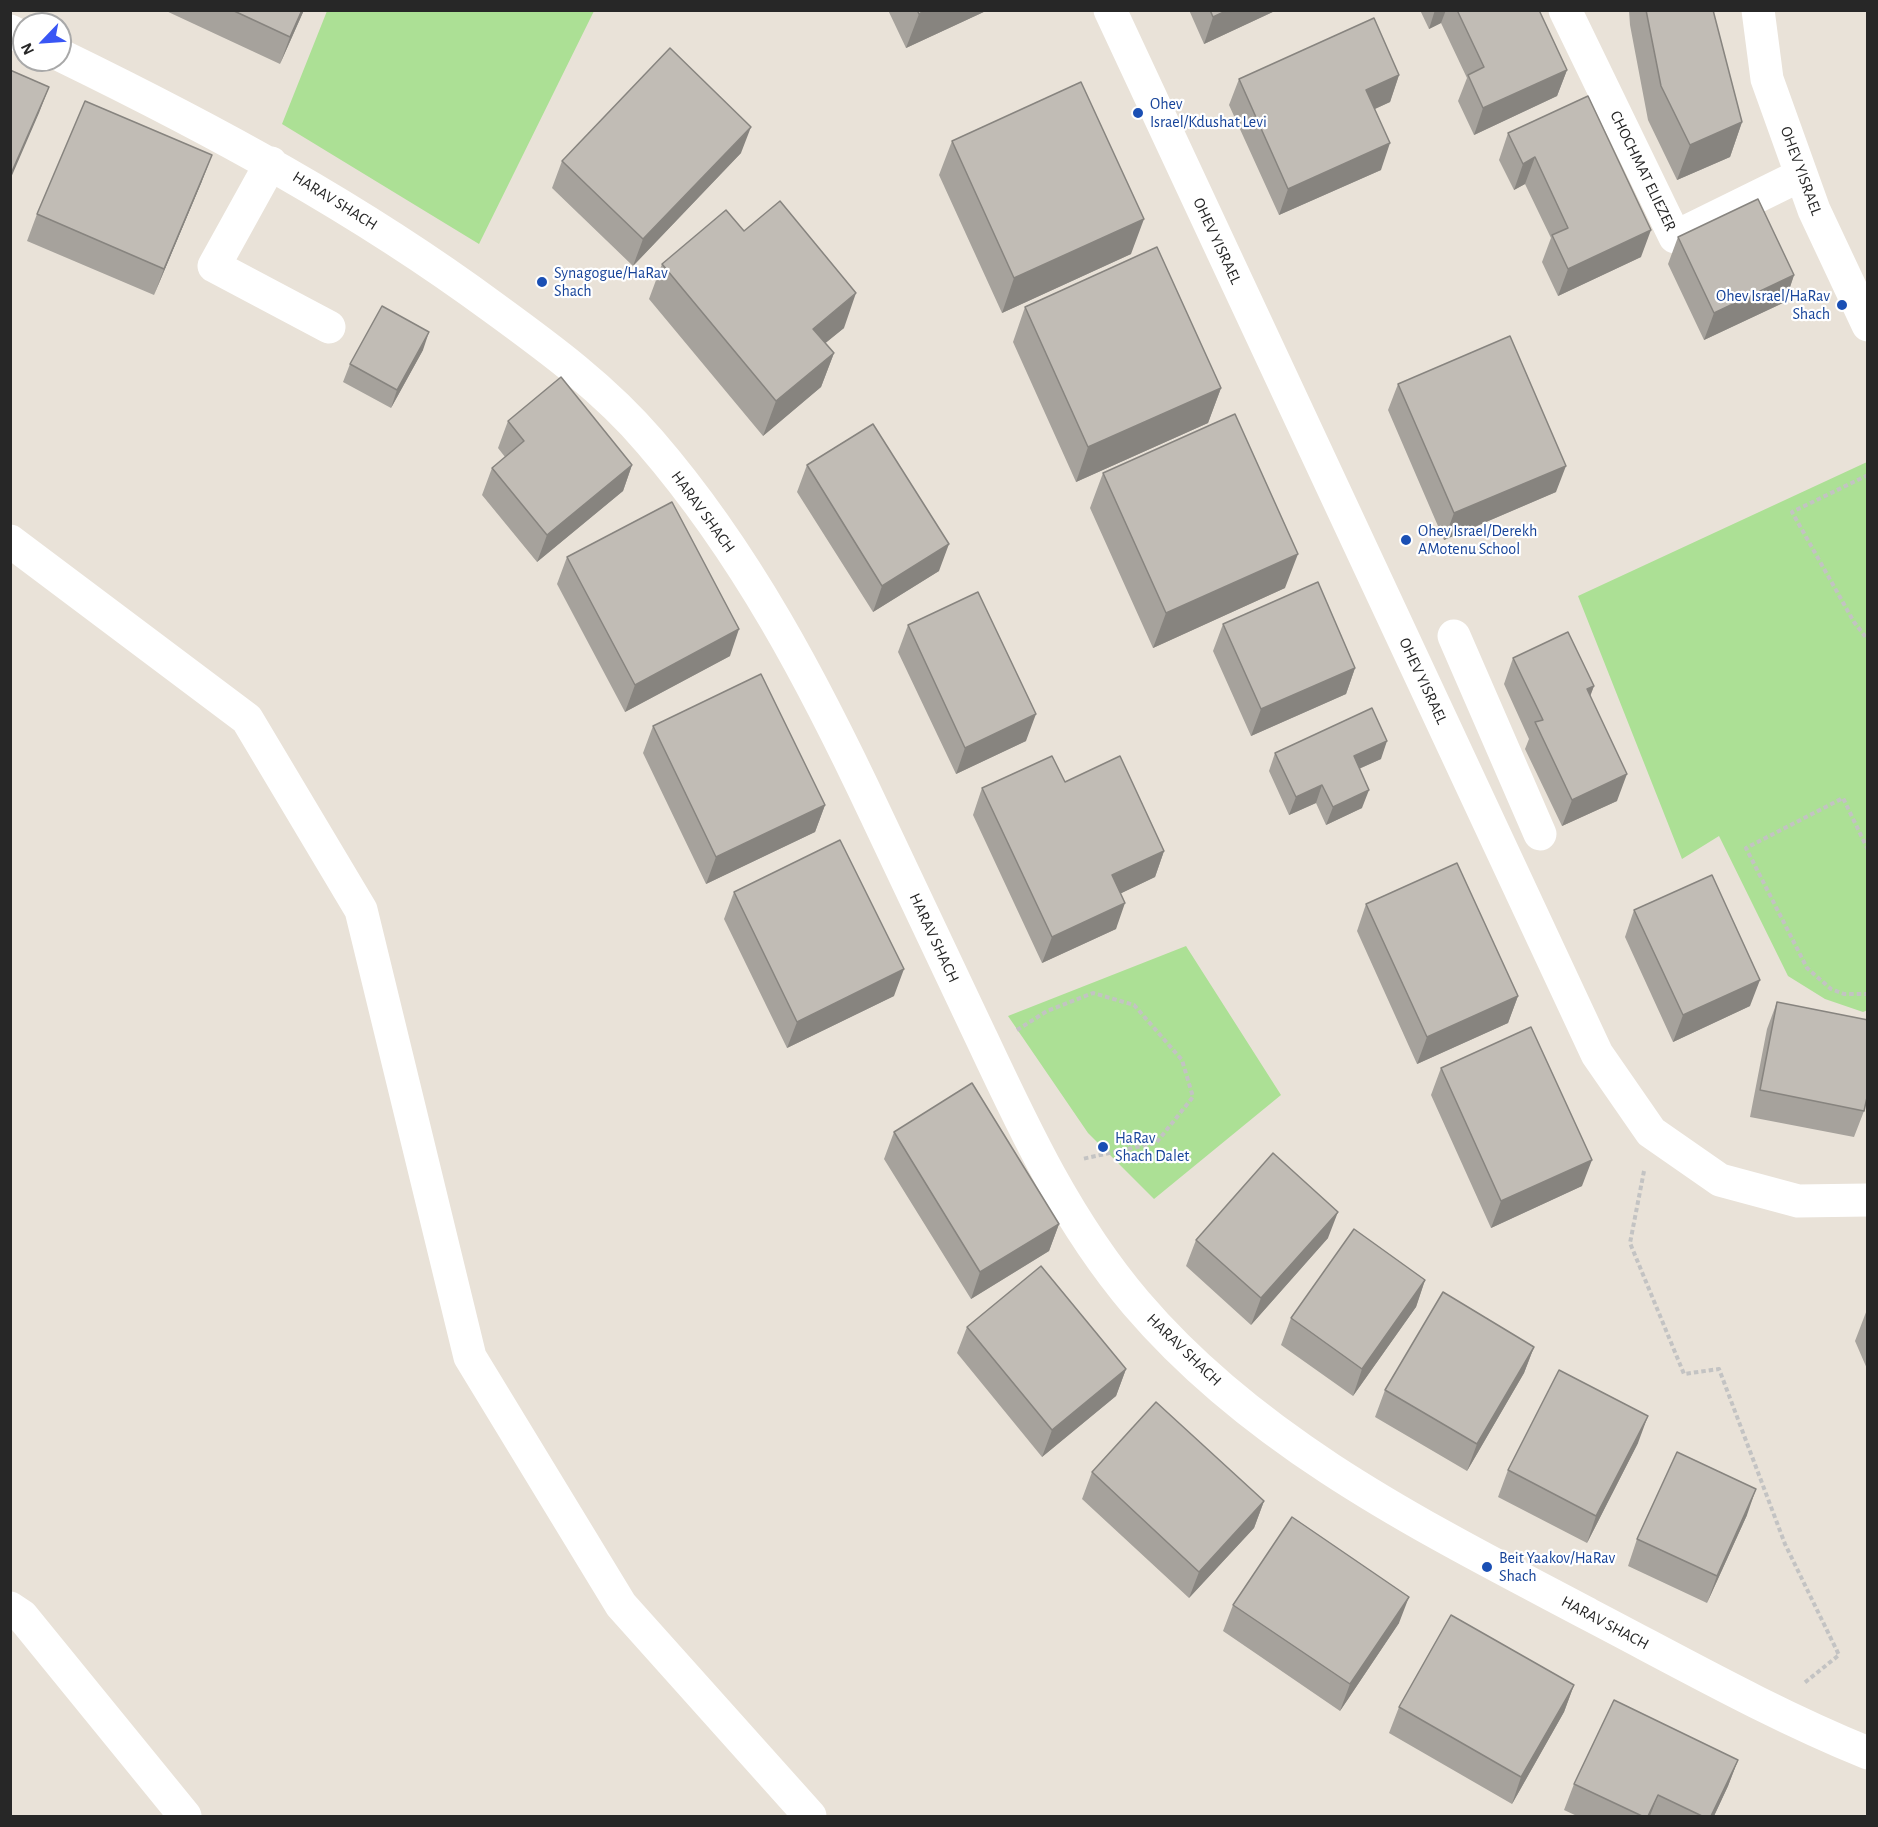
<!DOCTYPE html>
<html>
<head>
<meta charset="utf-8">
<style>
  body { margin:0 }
  #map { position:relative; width:1878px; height:1827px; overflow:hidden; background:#e9e2d8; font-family:"Alegreya Sans",sans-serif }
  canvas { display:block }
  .frame { position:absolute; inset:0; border:12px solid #272727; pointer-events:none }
  .north { position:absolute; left:12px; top:12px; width:60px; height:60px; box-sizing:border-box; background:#fff; border:2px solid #a9a9a9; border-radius:50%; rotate:245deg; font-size:16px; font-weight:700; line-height:24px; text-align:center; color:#272727 }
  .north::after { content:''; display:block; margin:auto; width:21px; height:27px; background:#3956f5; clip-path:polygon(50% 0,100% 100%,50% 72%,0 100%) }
</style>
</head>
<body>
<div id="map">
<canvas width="1878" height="1827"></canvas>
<div class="frame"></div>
<div class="north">N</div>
</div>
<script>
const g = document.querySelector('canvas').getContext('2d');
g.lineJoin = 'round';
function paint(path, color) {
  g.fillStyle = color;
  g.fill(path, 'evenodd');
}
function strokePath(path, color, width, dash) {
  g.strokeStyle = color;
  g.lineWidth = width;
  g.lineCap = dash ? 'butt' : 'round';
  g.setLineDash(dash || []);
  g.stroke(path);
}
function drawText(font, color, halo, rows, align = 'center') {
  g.font = font + ' "Alegreya Sans",sans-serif';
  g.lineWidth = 4.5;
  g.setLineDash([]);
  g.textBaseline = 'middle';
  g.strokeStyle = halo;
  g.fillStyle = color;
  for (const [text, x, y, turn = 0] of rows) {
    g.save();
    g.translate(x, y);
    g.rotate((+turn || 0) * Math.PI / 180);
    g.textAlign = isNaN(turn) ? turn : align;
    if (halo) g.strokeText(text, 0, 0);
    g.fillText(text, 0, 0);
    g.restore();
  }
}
paint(new Path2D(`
  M327,11H594L479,244L282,124Z
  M1867,462L1868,1010L1863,1012L1825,999L1788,976L1719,836L1682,859L1578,596Z
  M1186,946L1281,1095L1154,1199L1088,1133L1008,1016Z`), '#ace095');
strokePath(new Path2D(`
  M1868,475L1792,512L1854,622L1868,640
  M1868,850L1843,798L1746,848L1807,968L1831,989L1844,994H1868
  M1017,1030L1047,1011L1093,993L1134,1005L1182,1060L1193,1097L1156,1143L1082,1159
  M1644,1171L1630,1243L1684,1374L1719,1369L1785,1544L1839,1655L1803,1684`), '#c3c3c3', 4, [4.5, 3]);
strokePath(new Path2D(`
  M1110,10L1597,1054L1651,1132L1720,1180L1798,1201L1868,1200
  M1565,10L1675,237L1801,175
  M1758,10L1767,79L1814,210L1868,325
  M10,31L24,38
  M60,55C212,129 357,207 494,308C549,348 605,389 650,442C746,553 814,683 876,815C911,889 946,963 981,1037C1025,1131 1068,1223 1136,1303C1258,1446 1428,1529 1590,1615C1682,1663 1772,1714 1868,1753
  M271,163L214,266L329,327
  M10,541L247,719L361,910L470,1357L621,1605L810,1816
  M1454,636L1540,834
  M10,1608L22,1616L185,1816`), '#fff', 33);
paint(new Path2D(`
  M164,10H304L280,64Z
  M888,10H988L906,48Z
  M1189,10H1277L1204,44Z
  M1420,10H1539L1567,70L1557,96L1474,135L1458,101L1467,78L1441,23L1429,29Z
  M1629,10H1713L1742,122L1730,157L1677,180L1648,120L1630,25Z
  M1399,75L1390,102L1375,109L1381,170L1279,215L1229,105L1239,79Z
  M1508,133L1641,257L1558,296L1542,262L1551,238L1525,184L1514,190L1499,160Z
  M952,141L1131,254L1002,313L939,175Z
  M741,153L633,266L552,188L562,161Z
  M202,181L154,295L27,241L37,214Z
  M1678,237L1794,275L1785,302L1704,340L1668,264Z
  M662,264L844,328L825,343L834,353L821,387L763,436L649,299Z
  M1025,307L1221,388L1208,423L1076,482L1013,342Z
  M423,350L391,408L343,382L350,364Z
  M1398,384L1556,492L1444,540L1388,410Z
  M508,421L632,465L623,491L537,562L482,495L492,468L505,457L498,448Z
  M807,465L939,571L873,612L797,492Z
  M1103,473L1285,588L1153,648L1090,508Z
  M567,557L730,656L625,712L557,584Z
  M1223,624L1355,668L1346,694L1251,736L1213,651Z
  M908,625L1026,741L956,774L898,652Z
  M1513,658L1594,686L1590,695L1617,801L1562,826L1525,749L1529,739L1504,684Z
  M653,726L825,805L815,832L706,884L643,753Z
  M1275,753L1381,759L1359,769L1362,808L1326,825L1316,803L1289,815L1269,771Z
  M1065,782L1164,851L1155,877L1121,893L1116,929L1042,963L973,815L982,788Z
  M734,892L894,996L787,1048L724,919Z
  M1366,904L1518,996L1508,1023L1417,1064L1357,931Z
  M1634,910L1750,1006L1673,1042L1625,937Z
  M1777,1002L1864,1111L1854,1137L1750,1117L1767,1029Z
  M1441,1068L1582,1186L1491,1228L1431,1095Z
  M894,1132L1059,1224L1049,1251L971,1299L884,1159Z
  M1328,1238L1251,1325L1186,1266L1196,1240Z
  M1425,1280L1416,1307L1353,1396L1281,1345L1291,1318Z
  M1868,1307V1371L1855,1341Z
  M967,1327L1126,1369L1116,1396L1042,1457L957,1353Z
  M1534,1347L1524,1373L1467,1471L1375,1417L1385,1390Z
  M1638,1443L1587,1543L1498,1497L1508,1470Z
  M1092,1472L1264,1501L1254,1528L1189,1598L1082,1499Z
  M1747,1515L1707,1603L1628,1566L1637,1539Z
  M1233,1605L1399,1623L1340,1711L1223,1631Z
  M1574,1685L1564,1712L1512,1804L1389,1733L1399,1707Z
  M1738,1760L1728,1786L1714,1816H1577L1564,1810L1574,1784Z`), '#a6a29c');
paint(new Path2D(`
  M302,10H304L280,64L290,37Z
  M925,10H988L906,48L919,14Z
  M1228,10H1277L1204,44L1213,17Z
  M1435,10H1446L1441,23L1429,29Z
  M1567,70L1557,96L1474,135L1483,108Z
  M1399,75L1390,102L1357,117L1366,90Z
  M49,87L39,113L10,180V176Z
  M1742,122L1730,157L1677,180L1690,145Z
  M751,127L741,153L633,266L643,239Z
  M1390,143L1381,170L1279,215L1288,189Z
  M212,155L202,181L154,295L164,269Z
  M1535,157L1525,184L1514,190L1523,164Z
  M1144,219L1131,254L1002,313L1014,278Z
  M1651,230L1641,257L1558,296L1568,269Z
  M1794,275L1785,302L1704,340L1714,313Z
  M856,293L844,328L801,363L813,329Z
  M429,332L423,350L391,408L397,390Z
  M834,353L821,387L763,436L776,401Z
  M1221,388L1208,423L1076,482L1088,447Z
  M632,465L623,491L537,562L547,535Z
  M1566,466L1556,492L1444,540L1454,513Z
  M949,544L939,571L873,612L882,586Z
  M1298,554L1285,588L1153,648L1166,613Z
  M739,629L730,656L625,712L635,685Z
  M1355,668L1346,694L1251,736L1261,709Z
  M1594,686L1584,713L1587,689Z
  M1036,714L1026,741L956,774L965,748Z
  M1387,741L1381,759L1347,774L1354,756Z
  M1627,774L1617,801L1562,826L1572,800Z
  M1322,785L1316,803L1289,815L1296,797Z
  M1369,790L1362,808L1326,825L1333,807Z
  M825,805L815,832L706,884L716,857Z
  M1164,851L1155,877L1103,902L1112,875Z
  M1125,903L1116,929L1042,963L1052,937Z
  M904,969L894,996L787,1048L797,1022Z
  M1760,980L1750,1006L1673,1042L1683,1015Z
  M1518,996L1508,1023L1417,1064L1427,1037Z
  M1592,1160L1582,1186L1491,1228L1501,1201Z
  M1338,1212L1328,1238L1251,1325L1261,1298Z
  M1059,1224L1049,1251L971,1299L980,1272Z
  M1425,1280L1416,1307L1353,1396L1362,1369Z
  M1534,1347L1524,1373L1467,1471L1477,1444Z
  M1126,1369L1116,1396L1042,1457L1052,1430Z
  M1648,1416L1638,1443L1587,1543L1596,1516Z
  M1756,1489L1747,1515L1707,1603L1717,1576Z
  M1264,1501L1254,1528L1189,1598L1199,1572Z
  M1409,1597L1399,1623L1340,1711L1350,1684Z
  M1574,1685L1564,1712L1512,1804L1521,1777Z
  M1738,1760L1728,1786L1714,1816H1711Z
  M1658,1795L1650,1816H1648Z`), '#87847f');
const building = new Path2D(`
  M232,10H302L290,37Z
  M917,10H925L919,14Z
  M1210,10H1228L1213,17Z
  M1457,10H1539L1567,70L1483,108L1468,75L1484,67Z
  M1646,10H1713L1742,122L1690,145L1661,86Z
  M1374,18L1399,75L1366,90L1390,143L1288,189L1239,79Z
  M670,48L751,127L643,239L562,161Z
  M10,70L49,87L10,176Z
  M1081,82L1144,219L1014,278L952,141Z
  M1588,96L1651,230L1568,269L1552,235L1568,228L1535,157L1523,164L1508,133Z
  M85,101L212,155L164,269L37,214Z
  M1758,199L1794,275L1714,313L1678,237Z
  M780,201L856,293L813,329L834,353L776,401L662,264L726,210L744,231Z
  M1157,247L1221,388L1088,447L1025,307Z
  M382,306L429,332L397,390L350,364Z
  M1510,336L1566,466L1454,513L1398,384Z
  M561,377L632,465L547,535L492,468L524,441L508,421Z
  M1235,414L1298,554L1166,613L1103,473Z
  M873,424L949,544L882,586L807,465Z
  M672,502L739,629L635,685L567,557Z
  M1318,582L1355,668L1261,709L1223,624Z
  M978,592L1036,714L965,748L908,625Z
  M1568,632L1594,686L1587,689L1627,774L1572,800L1535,722L1543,720L1513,658Z
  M761,674L825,805L716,857L653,726Z
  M1372,708L1387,741L1354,756L1369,790L1333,807L1322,785L1296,797L1275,753Z
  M1052,756L1065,782L1120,756L1164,851L1112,875L1125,903L1052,937L982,788Z
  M840,840L904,969L797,1022L734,892Z
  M1457,863L1518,996L1427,1037L1366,904Z
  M1712,875L1760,980L1683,1015L1634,910Z
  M1777,1002L1868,1020V1093L1864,1111L1760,1090Z
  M1531,1027L1592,1160L1501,1201L1441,1068Z
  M972,1083L1059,1224L980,1272L894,1132Z
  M1273,1153L1338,1212L1261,1298L1196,1240Z
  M1354,1229L1425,1280L1362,1369L1291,1318Z
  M1041,1266L1126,1369L1052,1430L967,1327Z
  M1443,1292L1534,1347L1477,1444L1385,1390Z
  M1559,1370L1648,1416L1596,1516L1508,1470Z
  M1156,1402L1264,1501L1199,1572L1092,1472Z
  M1677,1452L1756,1489L1717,1576L1637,1539Z
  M1292,1517L1409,1597L1350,1684L1233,1605Z
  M1451,1615L1574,1685L1521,1777L1399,1707Z
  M1614,1700L1738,1760L1711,1816H1702L1658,1795L1648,1816H1642L1574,1784Z`);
paint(building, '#c1bcb5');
strokePath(building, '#87847f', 1.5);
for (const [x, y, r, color] of [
  [1138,113,6,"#1a4fb4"],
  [542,282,6,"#1a4fb4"],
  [1842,305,6,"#1a4fb4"],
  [1406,540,6,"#1a4fb4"],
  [1103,1147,6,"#1a4fb4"],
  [1487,1567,6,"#1a4fb4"]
]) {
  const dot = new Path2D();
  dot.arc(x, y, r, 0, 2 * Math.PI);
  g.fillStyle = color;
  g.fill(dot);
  strokePath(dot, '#fff', 2);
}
drawText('16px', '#164399', '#fff', [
  ["Ohev",1150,104],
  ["Israel/Kdushat Levi",1150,122],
  ["Synagogue/HaRav",554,273],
  ["Shach",554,291],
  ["Ohev Israel/HaRav",1830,296,"right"],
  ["Shach",1830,314,"right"],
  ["Ohev Israel/Derekh",1418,531],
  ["AMotenu School",1418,549],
  ["HaRav",1115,1138],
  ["Shach Dalet",1115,1156],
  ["Beit Yaakov/HaRav",1499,1558],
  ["Shach",1499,1576]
], 'left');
drawText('16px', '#272727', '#fff', [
  ["CHOCHMAT ELIEZER",1643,171,64],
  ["OHEV YISRAEL",1801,171,70],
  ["HARAV SHACH",335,201,32],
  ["OHEV YISRAEL",1217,241,65],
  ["HARAV SHACH",703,512,54],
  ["OHEV YISRAEL",1423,681,65],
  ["HARAV SHACH",934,938,65],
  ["HARAV SHACH",1184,1350,44],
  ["HARAV SHACH",1605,1623,28]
]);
</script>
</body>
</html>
